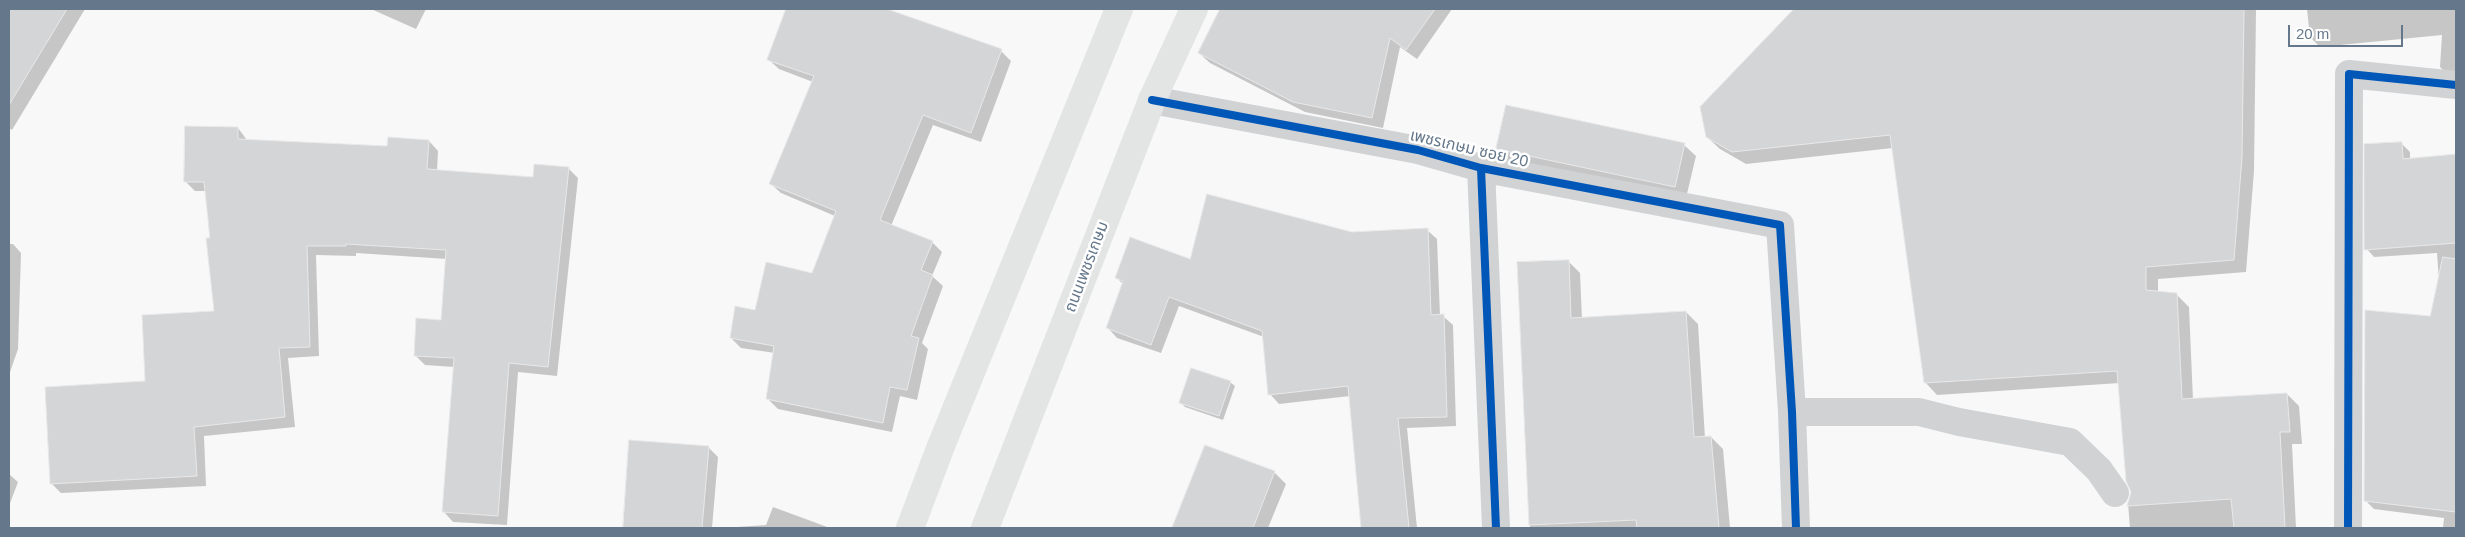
<!DOCTYPE html>
<html>
<head>
<meta charset="utf-8">
<style>
  body { margin:0 }
  #map { position:relative; width:2465px; height:537px; overflow:hidden; background:#f8f8f8; font-family:Helvetica,sans-serif }
  canvas { display:block }
  .frame { position:absolute; inset:0; border:10px solid #65788b; pointer-events:none }
  .scale { position:absolute; left:2288px; top:25px; width:115px; height:22px; box-sizing:border-box; border:2px solid #65788b; border-top:0; padding-left:6px; font-size:15px; line-height:18px; white-space:nowrap; color:#65788b; -webkit-text-stroke:4px #fff; paint-order:stroke }
</style>
</head>
<body>
<div id="map">
<canvas width="2465" height="537"></canvas>
<div class="frame"></div>
<div class="scale">20 m</div>
</div>
<script>
const g = document.querySelector('canvas').getContext('2d');
g.lineJoin = 'round';
function paint(path, color) {
  g.fillStyle = color;
  g.fill(path, 'evenodd');
}
function strokePath(path, color, width, dash) {
  g.strokeStyle = color;
  g.lineWidth = width;
  g.lineCap = dash ? 'butt' : 'round';
  g.setLineDash(dash || []);
  g.stroke(path);
}
function drawText(font, color, halo, rows, align = 'center') {
  g.font = font + ' Helvetica,"Noto Sans Thai",sans-serif';
  g.lineWidth = 5;
  g.setLineDash([]);
  g.textBaseline = 'middle';
  g.strokeStyle = halo;
  g.fillStyle = color;
  for (const [text, x, y, turn = 0] of rows) {
    g.save();
    g.translate(x, y);
    g.rotate((+turn || 0) * Math.PI / 180);
    g.textAlign = isNaN(turn) ? turn : align;
    if (halo) g.strokeText(text, 0, 0);
    g.fillText(text, 0, 0);
    g.restore();
  }
}
paint(new Path2D(`
  M9,9H85L12,130L9,128Z
  M371,9H426L416,29Z
  M787,9H883L1001,51L1011,61L981,142L933,125L891,226L932,242L942,252L932,276L943,286L922,343L928,349L917,400L900,396L892,432L778,409L768,399L775,353L741,348L731,338L756,311L813,274L835,216L781,193L771,184L813,82L779,69L769,60Z
  M1222,9H1452L1417,59L1400,47L1383,128L1305,112L1210,63L1199,53Z
  M1795,9H2256L2254,171L2246,272L2158,279V293L2176,294L2189,307L2193,400L2287,394L2299,406L2302,444H2292L2296,528H2130L2128,503L2132,492L2120,383L1937,395L1925,382L1893,148L1746,164L1720,149L1707,137Z
  M2307,9H2456V78L2450,77L2440,67L2442,35L2320,47L2310,37Z
  M238,128L247,140L389,147L429,141L438,151L437,171L534,178L568,168L578,178L557,376L518,372L507,525L453,522L444,512L454,367L425,365L415,355L443,321L447,259L356,253V256L316,255L319,356L288,358L295,427L204,436L206,486L61,493L51,483L215,312L206,191H195L185,181Z
  M2401,143L2410,152V159L2456,155V528H2443L2444,518L2374,509L2365,500L2431,318L2439,281L2437,253L2374,257L2366,248Z
  M1684,145L1696,156L1686,198L1509,160L1498,148Z
  M1427,230L1437,239L1440,316H1443L1453,325L1456,426L1407,428L1417,528H1362L1350,396L1279,404L1270,394L1264,337L1179,306L1161,353L1117,338L1108,328L1123,284L1116,277L1191,261L1352,233Z
  M9,244H13L21,253L18,349L9,375Z
  M1568,261L1580,273L1582,319L1686,312L1698,324L1705,438L1711,437L1723,449L1730,528H1530L1518,264Z
  M1230,382L1235,386L1223,420L1185,407L1181,403Z
  M1206,446L1274,472L1286,484L1268,528H1173Z
  M708,447L718,457L712,528H661L660,509Z
  M9,474L18,482L9,506Z
  M773,507L830,528H722L766,525Z`), '#0003');
const building = new Path2D(`
  M9,9H67L9,105Z
  M786,9H887L1002,49L971,133L923,115L880,220L933,241L921,270L933,275L911,336L919,338L907,390L890,387L883,423L766,399L774,346L730,338L735,306L755,310L766,262L812,273L836,211L769,184L814,76L767,60Z
  M1220,9H1435L1406,50L1390,38L1372,118L1293,102L1198,53Z
  M1794,9H2244L2242,157L2234,260L2146,267V290L2177,293L2182,399L2287,393L2290,432H2280L2285,528H2234L2231,499L2127,506L2131,492L2126,481L2117,371L1924,383L1890,135L1732,152L1706,137L1700,107Z
  M1506,105L1685,143L1675,187L1496,149Z
  M185,126L238,127V139L387,146L388,137L429,140L427,169L533,177L534,164L569,167L548,367L509,363L498,516L442,512L454,358L414,356L416,318L441,320L446,250L346,244V246H307L310,347L279,348L285,417L194,427L197,476L50,484L45,387L145,381L142,315L214,311L206,238H210L204,182H184Z
  M2402,142L2403,159L2456,154V243L2364,250V144Z
  M1207,194L1352,232L1428,228L1431,315L1444,314L1447,417L1398,418L1409,528H1361L1348,386L1268,395L1262,331L1169,297L1151,345L1106,328L1123,281L1115,278L1130,237L1190,259Z
  M2443,257L2456,259V512L2364,501L2365,310L2430,316Z
  M1569,260L1571,318L1686,311L1694,437L1711,436L1719,528H1637L1636,520L1529,525L1517,262Z
  M1191,368L1231,381L1219,416L1179,403Z
  M629,440L709,446L702,528H623Z
  M1205,445L1275,471L1253,528H1172Z`);
paint(building, '#d4d5d7');
strokePath(building, '#e8e8e8', 1);
strokePath(new Path2D(`
  M1152,100L1418,150L1481,168L1780,225L1792,412L1796,528
  M1481,168L1496,528
  M1792,412H1919L1959,422L2070,442L2099,470L2115,493
  M2348,528L2349,74L2456,85`), '#d0d2d3', 28);
strokePath(new Path2D(`
  M910,528L941,446L1119,9
  M985,528L1152,100L1194,9`), '#e3e4e4', 28);
strokePath(new Path2D(`
  M1152,100L1418,150L1481,168L1780,225L1792,412L1796,528
  M1481,168L1496,528
  M2348,528L2349,74L2456,85`), '#0057b8', 8);
drawText('16px', '#65788b', '#fff', [
  ["เพชรเกษม ซอย 20",1469,149,13],
  ["ถนนเพชรเกษม",1087,267,-69]
]);
</script>
</body>
</html>
